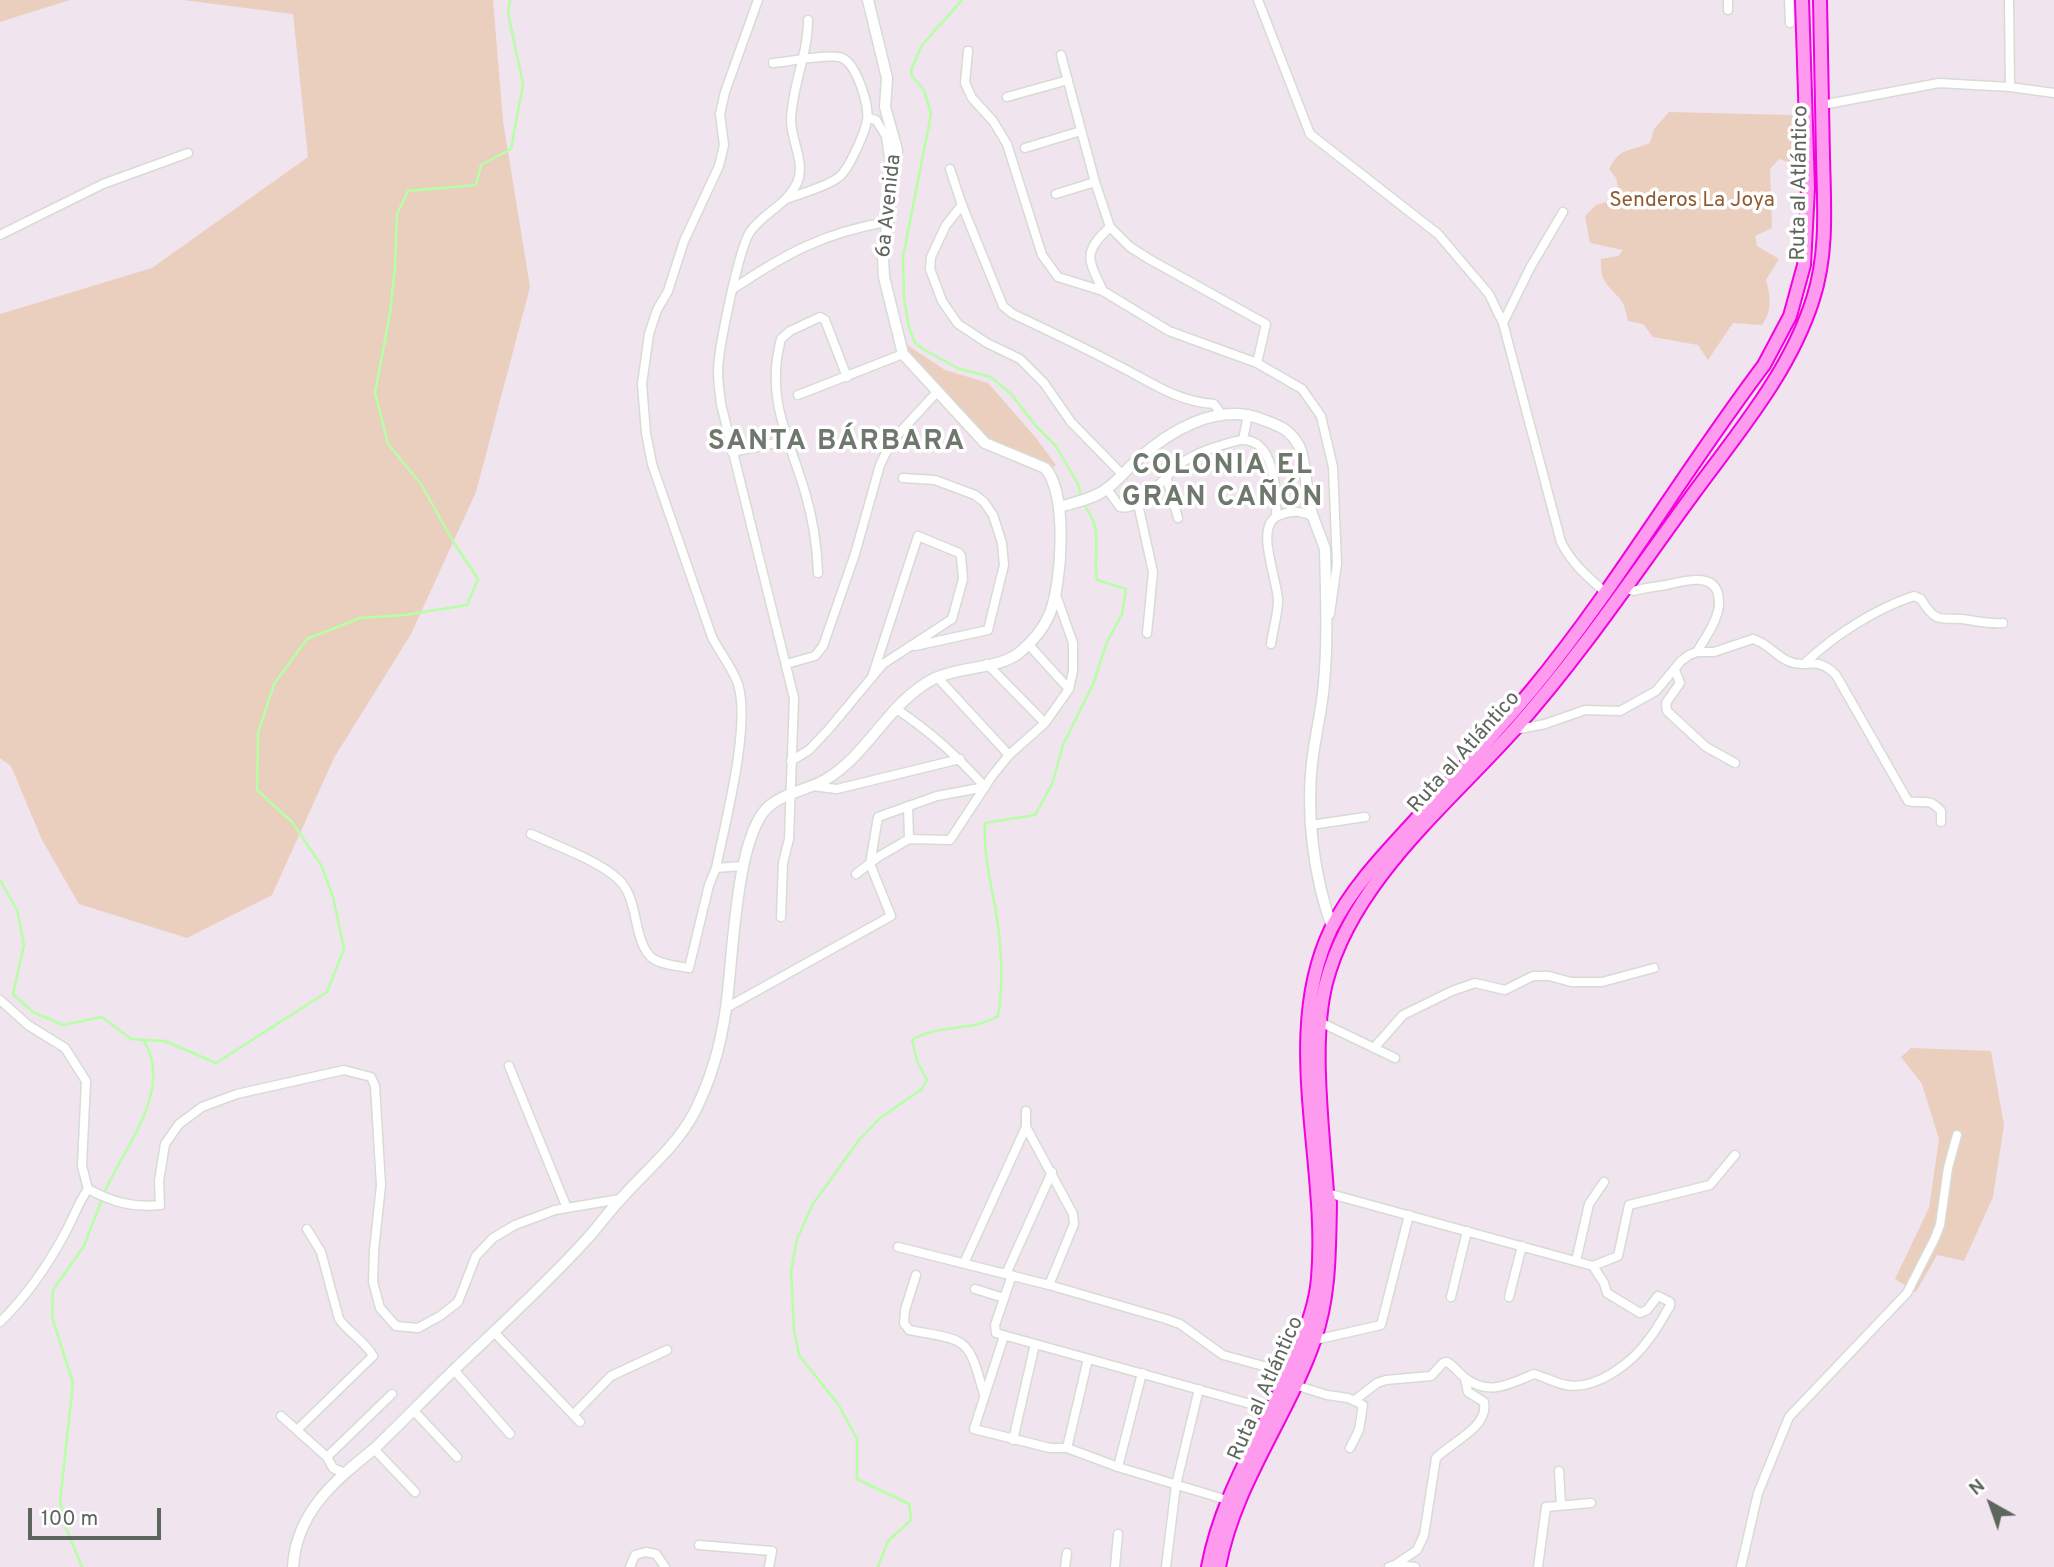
<!DOCTYPE html>
<html>
<head>
<meta charset="utf-8">
<style>
  body { margin:0 }
  #map { position:relative; width:2054px; height:1567px; overflow:hidden; background:#f0e4ee; font-family:Overpass,sans-serif }
  canvas { display:block }
  .north { position:absolute; left:1956px; top:1469px; width:70px; height:70px; -webkit-text-stroke:5px #fff; paint-order:stroke; rotate:320deg; font-size:19px; font-weight:700; line-height:28px; text-align:center; color:#5d665c }
  .north::after { content:''; display:block; margin:auto; width:24px; height:32px; background:#5d665c; clip-path:polygon(50% 0,100% 100%,50% 72%,0 100%) }
  .scale { position:absolute; left:28px; top:1508px; width:133px; height:32px; box-sizing:border-box; border:4px solid #5d665c; border-top:0; padding-left:9px; font-size:21px; line-height:24px; white-space:nowrap; color:#5d665c; -webkit-text-stroke:5px #fff; paint-order:stroke }
</style>
</head>
<body>
<div id="map">
<canvas width="2054" height="1567"></canvas>
<div class="north">N</div>
<div class="scale">100 m</div>
</div>
<script>
const g = document.querySelector('canvas').getContext('2d');
g.lineJoin = 'round';
function paint(path, color) {
  g.fillStyle = color;
  g.fill(path, 'evenodd');
}
function strokePath(path, color, width, dash) {
  g.strokeStyle = color;
  g.lineWidth = width;
  g.lineCap = dash ? 'butt' : 'round';
  g.setLineDash(dash || []);
  g.stroke(path);
}
function drawText(font, color, halo, rows, align = 'center') {
  g.font = font + ' Overpass,sans-serif';
  g.lineWidth = 7;
  g.setLineDash([]);
  g.textBaseline = 'middle';
  g.strokeStyle = halo;
  g.fillStyle = color;
  for (const [text, x, y, turn = 0] of rows) {
    g.save();
    g.translate(x, y);
    g.rotate((+turn || 0) * Math.PI / 180);
    g.textAlign = isNaN(turn) ? turn : align;
    if (halo) g.strokeText(text, 0, 0);
    g.fillText(text, 0, 0);
    g.restore();
  }
}
paint(new Path2D(`
  M0,0H70L0,22Z
  M183,0H493L503,121L530,287L476,492L411,634L334,758L272,895L187,938L79,904L42,840L11,766L0,758V314L152,268L308,157L293,14Z
  M1669,112L1792,115L1791,163L1779,159L1770,169L1772,228L1755,236L1757,246L1779,259L1766,280C1771,297 1772,311 1762,325L1733,323L1708,360L1698,345L1653,337L1643,324L1628,321C1626,314 1625,304 1620,299C1607,283 1600,283 1601,259L1618,256L1623,250L1590,243L1585,216L1596,205L1620,198L1616,178L1609,169C1620,147 1629,152 1650,143L1654,129Z
  M907,345L945,370L988,383L1036,438L1056,465L1051,469L985,441L905,349Z
  M1911,1048L1991,1051L2004,1125L1993,1197L1964,1261L1937,1255L1916,1292L1895,1279L1929,1208L1939,1139L1922,1084L1901,1057Z`), '#eacfbe');
strokePath(new Path2D(`
  M962,0L922,45L911,70L912,76L924,90L931,114L903,257L904,298L909,327L915,343L923,349L959,369L991,377L1012,395L1035,425L1056,446L1079,486L1081,496
  M0,880L17,910L24,945L13,994L33,1012L63,1025L102,1017L131,1039L165,1041L216,1063L327,992L344,949L333,897L321,865L292,822L257,790L258,733L274,684L307,639L360,618L405,615L467,605L478,579L454,543L421,484L388,444L375,393L390,313L395,267L397,214L408,191L476,185L481,165L511,149L523,84L508,13L510,0
  M104,1193C123,1149 174,1091 144,1041
  M82,1567L66,1528L60,1502L73,1383L52,1317L53,1290L84,1246L102,1199
  M878,1567L888,1541L911,1520L909,1504L857,1479V1439L838,1404L799,1355L794,1330L791,1271L797,1239L813,1204L859,1140L880,1118L922,1089L927,1080L917,1061L912,1040C939,1023 969,1033 998,1016C1004,981 1001,941 995,906C990,879 983,851 985,823L1035,815L1052,784L1063,745L1094,682L1106,644L1122,614L1126,589L1097,580C1093,562 1100,541 1094,523C1092,516 1086,509 1083,502`), '#b5ffa5', 2.5);
const minor = new Path2D(`
  M1258,0L1310,134L1438,234L1489,294L1503,323L1561,542C1572,564 1588,577 1606,593
  M1728,0V10
  M1789,0L1790,23
  M2009,0L2010,87
  M968,51L965,83L972,98L993,121L1007,144L1042,255L1058,277L1103,291L1169,331L1257,363L1302,389L1321,416L1333,467L1337,564L1330,614
  M1061,55L1095,182L1110,227L1130,247L1149,259L1266,324L1257,363
  M773,63C787,62 831,53 842,58C856,63 870,106 867,120C865,133 849,169 839,177C826,187 805,192 789,198
  M1007,97L1068,80
  M1822,105L1939,83L2010,87L2054,93
  M868,118L876,120L886,136L891,174
  M1025,148L1081,131
  M950,169L962,205L1003,306L1013,314C1047,330 1081,346 1115,364C1150,381 1174,401 1214,404L1222,415
  M1056,194L1095,182
  M962,205L946,225L931,257L930,269L942,301L958,324L987,343L1020,359L1044,383L1071,422L1122,474
  M0,235L103,184L188,153
  M733,289C785,254 823,233 886,222
  M1103,291C1088,259 1082,253 1110,227
  M1503,323L1530,268L1563,212
  M798,395L903,354
  M1243,440L1248,414
  M732,452L786,441
  M1166,476L1178,518
  M903,478L935,480L975,495L984,502L993,515L1002,543L1004,565L988,630L915,646
  M1107,489L1120,507C1139,513 1167,473 1183,462C1196,453 1208,449 1222,445C1229,443 1237,440 1243,440C1275,440 1277,493 1276,516
  M1138,504L1153,572L1147,633
  M818,573C817,546 813,519 805,492C789,438 765,398 781,339L790,331L820,317L825,320L847,377
  M1626,589L1633,591C1644,588 1655,587 1666,585C1684,581 1718,570 1719,601C1720,618 1705,638 1697,652
  M1028,644L1069,689
  M1271,644C1273,630 1278,614 1278,600C1277,577 1253,524 1280,515C1292,510 1300,511 1312,516
  M1806,662C1836,634 1875,609 1914,596L1921,599C1938,628 1943,615 1969,620C1981,622 1990,624 2003,623
  M786,664L815,656L823,646L855,554L880,465L891,442L937,392
  M987,664L1045,723
  M1675,670L1680,683L1666,703L1667,711L1706,747L1735,763
  M937,677L1009,755
  M1514,730L1545,724L1585,710L1620,711L1656,691L1681,661L1689,655L1697,652H1714L1753,639C1768,643 1774,655 1788,661C1807,670 1815,654 1836,675L1908,801C1924,805 1927,796 1941,811V822
  M791,761L809,750L828,730L883,664L952,619L963,579L961,556L959,553L918,536L872,677
  M812,786L837,789L960,759
  M908,806L909,839
  M1311,825L1365,817
  M531,834C557,846 597,860 618,879C640,899 632,940 652,958C662,965 678,966 689,968L709,885L716,868C725,823 751,726 738,684C732,667 720,653 712,637L652,464L646,433L642,384L649,334L657,310L668,291L684,241L719,166L724,145L720,114L725,92L758,0
  M716,868L742,866
  M856,874L878,857L909,839L950,840L992,776L1009,755L1045,723L1069,689L1073,671V643L1055,592
  M781,917L783,863L789,839L794,698L721,404C720,394 718,383 718,372C718,350 739,248 750,232C763,213 787,205 797,183C806,163 791,141 791,120C792,86 808,54 808,20
  M0,1000L28,1025L65,1048L86,1081L82,1166L88,1189C112,1202 133,1208 160,1205L159,1181L165,1144L179,1124L202,1107L237,1094L344,1070L371,1077L375,1086L381,1185L374,1251L373,1282L380,1308L396,1326L418,1328L440,1316L458,1302L476,1256L493,1238L515,1225L555,1210L620,1199
  M726,1008L891,916L870,864L878,817L937,796L985,787C956,755 932,733 895,708
  M1320,1022L1395,1058
  M1374,1048L1403,1015L1452,991L1475,983L1505,990L1533,976H1549L1571,982H1602L1654,968
  M509,1066L567,1208
  M1026,1127L1073,1214L1074,1224L1049,1285
  M1327,1193L1593,1266L1604,1283L1607,1293L1640,1313L1647,1310L1658,1296L1670,1302V1306C1663,1317 1657,1329 1649,1339C1633,1362 1596,1391 1566,1385C1555,1383 1545,1377 1534,1374C1510,1384 1488,1397 1464,1377C1458,1372 1454,1366 1447,1362L1443,1363L1431,1376L1386,1380L1377,1383L1355,1400
  M898,1247L1049,1285L1166,1319L1180,1324L1223,1355L1289,1373
  M1576,1261L1589,1204L1604,1182
  M964,1263L1026,1127V1111
  M1593,1266L1618,1256L1629,1205L1710,1185L1735,1155
  M1006,1274L1052,1172
  M916,1275L905,1310L904,1323L909,1330C967,1341 968,1335 984,1395
  M1012,1275L995,1325L996,1333L1272,1410
  M975,1289L1004,1298
  M1451,1297L1467,1231
  M1509,1297L1522,1246
  M0,1322C26,1297 48,1265 65,1233C73,1219 78,1203 88,1189
  M494,1332L580,1422
  M1004,1336L974,1429L1050,1448H1067L1118,1467L1227,1500
  M1315,1340L1381,1325L1409,1215
  M454,1370L510,1434
  M1295,1385L1327,1395L1348,1398L1363,1405L1359,1430L1350,1448
  M414,1411L457,1457
  M573,1415L611,1376L667,1350
  M281,1416L327,1457L333,1468L344,1473
  M297,1430L373,1356C365,1341 349,1333 339,1319L321,1252L307,1229
  M1013,1440L1035,1344
  M1067,1448L1088,1359
  M374,1449L415,1492
  M327,1457L392,1394
  M1118,1467L1142,1373
  M1559,1471L1561,1505
  M699,1545L772,1551L769,1567
  M1395,1565L1417,1550L1424,1535L1436,1458C1451,1442 1489,1428 1484,1402L1468,1392L1465,1379
  M630,1567L635,1555L646,1552L656,1554L665,1567
  M1065,1567L1067,1553
  M1115,1567L1118,1534
  M1166,1567L1176,1485L1199,1389
  M1389,1567L1395,1565L1415,1567
  M1538,1567L1546,1507L1591,1503
  M1741,1567L1758,1493L1789,1417L1907,1293L1935,1238L1940,1225L1948,1168L1957,1135`);
const tertiary = new Path2D(`
  M1060,507C1075,502 1093,499 1105,490C1117,482 1126,470 1136,461C1169,431 1217,402 1261,419C1279,426 1289,428 1299,446C1307,462 1305,495 1312,514C1316,526 1321,537 1325,549C1326,594 1328,639 1324,683C1322,710 1315,736 1312,763C1306,816 1314,877 1332,927
  M293,1567C296,1513 334,1481 374,1449C402,1422 429,1394 457,1367C500,1326 545,1285 586,1240C597,1228 607,1214 619,1201C644,1172 676,1147 694,1113C711,1080 721,1044 726,1008C733,961 735,840 767,808C783,793 807,790 825,780C868,755 887,704 933,679C960,666 999,669 1019,653C1031,643 1044,628 1050,613C1062,583 1068,493 1045,468L985,443L903,354L884,277L883,257L897,150L885,107L887,78L868,0`);
const trunk = new Path2D(`
  M1208,1567C1222,1491 1267,1427 1295,1357C1305,1332 1316,1305 1318,1278C1328,1164 1280,1035 1331,929C1353,885 1388,850 1420,815C1458,774 1495,734 1531,691C1616,588 1683,472 1764,365L1790,316L1804,265L1808,188L1802,0
  M1219,1567C1234,1485 1287,1418 1314,1341C1330,1297 1329,1249 1330,1203L1327,1193C1323,1131 1311,1042 1326,983C1352,881 1448,804 1515,729C1579,657 1632,578 1688,501C1734,437 1789,375 1813,299C1828,253 1824,204 1823,157C1822,104 1821,52 1820,0`);
strokePath(minor, '#d5dcd5', 11);
strokePath(tertiary, '#d5dcd5', 13);
strokePath(trunk, '#f400e1', 16);
strokePath(minor, '#fff', 8);
strokePath(tertiary, '#fff', 10);
strokePath(trunk, '#ff9bee', 12);
drawText('21px', '#5d665c', '#fff', [
  ["Ruta al Atlántico",1801,183,-89],
  ["6a Avenida",890,206,-84],
  ["Ruta al Atlántico",1465,753,-48],
  ["Ruta al Atlántico",1267,1389,-66]
]);
drawText('21px', '#915a30', '#fff', [
  ["Senderos La Joya",1692,202]
]);
g.letterSpacing = '2px';
drawText('bold 28px', '#6e786d', '#fff', [
  ["SANTA BÁRBARA",837,443],
  ["COLONIA EL",1223,467],
  ["GRAN CAÑÓN",1223,499]
]);
g.letterSpacing = '0px';
</script>
</body>
</html>
